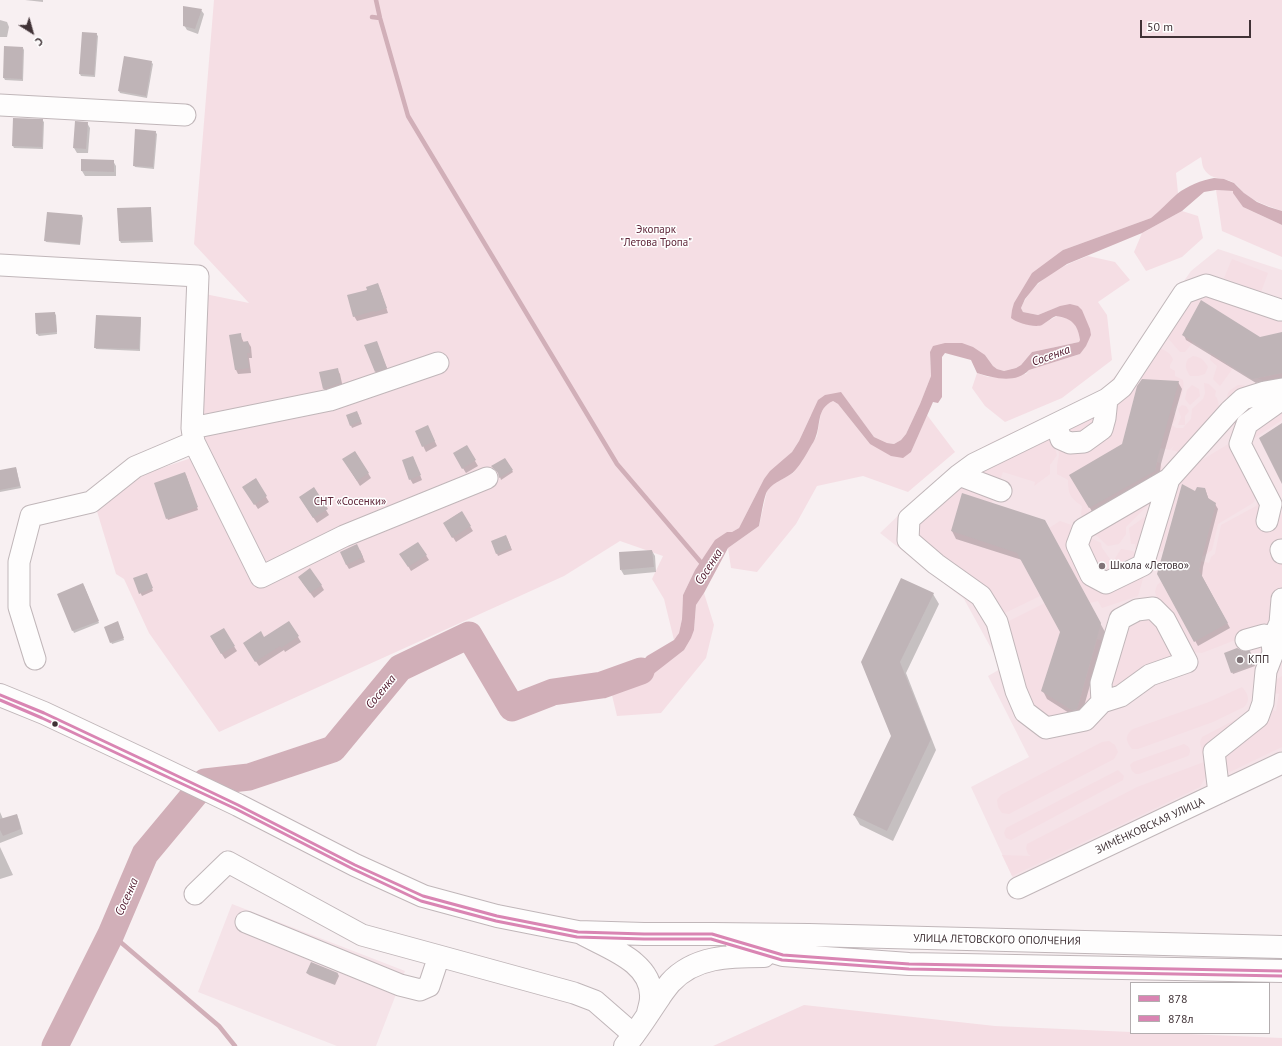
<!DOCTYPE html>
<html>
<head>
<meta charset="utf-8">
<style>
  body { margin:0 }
  #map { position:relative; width:1282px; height:1046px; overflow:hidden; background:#f8f0f2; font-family:"PT Sans",sans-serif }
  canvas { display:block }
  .legend { position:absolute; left:1130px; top:982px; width:140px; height:52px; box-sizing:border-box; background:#fff; border:1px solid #b3adaf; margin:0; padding:5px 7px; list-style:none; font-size:12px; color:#403236 }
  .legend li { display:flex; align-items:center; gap:8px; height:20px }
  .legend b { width:20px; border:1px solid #b3adaf }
  .north { position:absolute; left:12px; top:12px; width:40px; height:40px; -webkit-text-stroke:3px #fff; paint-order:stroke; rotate:143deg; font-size:11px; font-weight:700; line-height:16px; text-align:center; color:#403236 }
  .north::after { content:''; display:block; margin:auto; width:14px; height:18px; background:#403236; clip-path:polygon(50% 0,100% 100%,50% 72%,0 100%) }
  .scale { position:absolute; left:1140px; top:20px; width:111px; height:18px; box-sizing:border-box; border:2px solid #403236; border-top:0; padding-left:5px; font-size:12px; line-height:14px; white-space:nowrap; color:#403236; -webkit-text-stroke:3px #fff; paint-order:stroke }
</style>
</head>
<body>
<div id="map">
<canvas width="1282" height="1046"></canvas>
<ul class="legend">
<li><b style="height:5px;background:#d985b3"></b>878</li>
<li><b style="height:5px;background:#d985b3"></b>878л</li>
</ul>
<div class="north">С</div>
<div class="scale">50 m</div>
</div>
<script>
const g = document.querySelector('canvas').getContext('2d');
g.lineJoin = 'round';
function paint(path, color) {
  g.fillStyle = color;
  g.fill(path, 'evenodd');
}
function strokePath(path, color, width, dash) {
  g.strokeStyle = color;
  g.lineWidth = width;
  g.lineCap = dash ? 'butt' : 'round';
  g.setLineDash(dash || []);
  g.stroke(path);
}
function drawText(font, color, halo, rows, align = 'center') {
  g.font = font + ' "PT Sans",sans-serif';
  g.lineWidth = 3;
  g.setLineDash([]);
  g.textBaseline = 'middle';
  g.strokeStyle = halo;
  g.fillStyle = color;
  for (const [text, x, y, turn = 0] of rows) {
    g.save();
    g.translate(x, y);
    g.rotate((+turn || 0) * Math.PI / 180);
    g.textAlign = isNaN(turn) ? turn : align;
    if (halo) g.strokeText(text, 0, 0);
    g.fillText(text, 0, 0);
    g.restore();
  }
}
paint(new Path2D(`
  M1218,249L1282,270V751L1014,880L971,787L1029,757L988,676L1002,668L964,599L880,533L907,507L968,456L992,442L1101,391L1121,370L1191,271Z
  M232,904L405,971L376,1046H337L198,992Z`), '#f5e3e8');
paint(new Path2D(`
  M214,0H1282V211C1269,206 1257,203 1245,194C1241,191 1239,186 1234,183C1224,176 1212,182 1204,169C1202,166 1202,160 1201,157L1176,173L1178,193L1163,209L1151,218L1063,250L1012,310L1041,325L1057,316C1072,318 1078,324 1080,340L1079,342L1032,352L1021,365L1016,368L1004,371L997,369L993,366L985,355L930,352L931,376L920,404L906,434L901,440L894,444L887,443L874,437L842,394L833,401L838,404L870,444L911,452L927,415L955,452L908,492L863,476L817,486L796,524L757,572L731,568L728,548L759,526L767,491L773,484L793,473L817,436L821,413L811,415L799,441L792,452L764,479L739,528L732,532H727L703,558L695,570L683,595L682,619L679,633L674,640L664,599L652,579L663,556L620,541L564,576L219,732L149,633L124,579L116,574L96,508L126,480L203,454L198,433L205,294L249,303L194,244Z
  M1216,190L1233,191L1243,207L1282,225V257L1222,231Z
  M1182,211L1198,216L1203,238L1182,257L1146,271L1134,252L1142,233Z
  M1088,256L1115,262L1130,280L1098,302L1107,315L1112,360L1062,398L1005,422L985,406L972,388L977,373L988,377L1026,374L1029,370L1080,354L1091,335L1061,306L1038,315L1023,312L1021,308C1033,280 1061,266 1088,256Z
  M1232,259L1268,273L1261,292L1224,278Z
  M1197,292L1282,313V332L1260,337L1183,335L1193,342L1185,352H1180L1167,337Z
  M1159,348C1164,349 1172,354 1173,360L1170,365V368L1175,371V376L1183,380C1185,391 1180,400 1174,409L1176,419L1172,425L1176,428H1183L1191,419L1192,409L1203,399L1205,393L1204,383L1209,384L1216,391L1215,396L1217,398L1221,413L1183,455L1176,451L1171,450L1175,445L1170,450L1160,448L1178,381L1139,379L1122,444L1155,471L1157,462L1160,463L1162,467L1158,481L1086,524L1081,514L1082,506C1071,498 1068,495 1068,480L1057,474V465L1059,455L1058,441L1068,446L1112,408Z
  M1211,354L1233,368L1220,386L1213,379L1217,366L1210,360Z
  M1193,356C1201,357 1204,360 1208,367L1205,374L1198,376H1190C1186,369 1184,366 1188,359Z
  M1282,373V384L1274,385L1257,378Z
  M1192,385L1199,389L1200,396L1190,405L1188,403L1185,399L1187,390Z
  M1238,385H1242L1255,389L1229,405C1225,392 1228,392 1238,385Z
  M1282,398V420L1247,443L1235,436L1232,415L1244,406Z
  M1182,405L1186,406L1189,411L1185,416V425H1178L1181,417L1178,409Z
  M1100,411L1083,437L1061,430Z
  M1046,437L1052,439L1057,455L1050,465V474L1034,486L1035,482L1003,472L999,483L983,480L979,469Z
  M1230,443L1234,447L1258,494L1253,503L1218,524L1212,550L1202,557L1216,503L1182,484L1162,552L1157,551L1170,487L1192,466Z
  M955,483L994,497L992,503L1040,596L1003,614L916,541L912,524Z
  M1270,490L1282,516V622L1202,653L1191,652L1158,601L1155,592L1157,585L1161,582L1194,641L1228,623L1199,571L1201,561L1209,563L1211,557L1215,554L1221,525L1256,506L1264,491Z
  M1154,492L1150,503L1126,527V534L1119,544L1108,546L1097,536L1090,534Z
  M1155,510L1143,555L1135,548V544H1131L1129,528Z
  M1060,521L1077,527L1089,577L1144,575L1138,596L1102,608L1098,601L1090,603L1049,528Z
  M1093,539L1101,543L1102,548L1110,559L1114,560L1121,549L1133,551L1138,558V564L1097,574L1085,540Z
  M704,593L714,625L706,658L661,713L617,716L610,687L626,686L694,630L696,605Z
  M1045,603L1060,632L1042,691L1076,713L1097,639L1108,642L1091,707L1080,717H1035L1003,624Z
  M1149,612L1176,657L1151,666L1150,663L1142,666L1144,670L1115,687L1109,682L1121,625Z
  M1282,676V747L1230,772L1226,770L1223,755L1269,709L1276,711L1279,694L1274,693L1276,680Z
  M1242,687C1248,694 1251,700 1244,707L1213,722L1138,749H1132C1125,741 1125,735 1133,729L1209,702Z
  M1254,710L1207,771L1206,776L1200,787L1012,876L1002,855L1031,856L1028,854L1026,848L1027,844L1137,787L1204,762L1200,742L1202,737Z
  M1109,741L1115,745L1118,752L1114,759L1009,814L1002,813L998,807L997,800L1001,795L1102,742Z
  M1184,744C1190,747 1192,750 1188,756L1139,774H1136L1132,771L1130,765L1133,762Z
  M1118,770L1124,776L1123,780L1011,840L1006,838L1004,833L1006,828Z
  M804,1005L995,1026L1131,1032V1033H1164L1282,1038V1046H713Z`), '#f5dee4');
paint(new Path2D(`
  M1214,178L1224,179L1234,183L1244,193L1257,202L1269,207L1282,211V225L1243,207L1233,193V191L1216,190L1204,192L1182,211L1142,233L1067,264L1038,283L1025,299L1021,308L1023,312L1038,315L1060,306L1070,304L1078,306L1082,310L1090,329L1091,335L1086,346L1080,354L1029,370C1016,384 993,378 977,373L971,360L945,353L942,357V397L938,403L933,402L911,452L903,458L891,456L870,444L838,404L833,401C815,409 822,426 814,441C809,449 799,469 791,474C784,479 774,482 768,490C764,494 761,518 759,526L728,548L704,593L696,605L694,630L691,638L684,650L652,675L626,686L610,687L599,672L638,666L647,656L674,640L679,633L682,619L683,595L695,570L715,540L727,532H732L739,528L764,479L770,471L792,452L799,441L818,400L825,395L841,392L874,437L887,443L894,444L901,440L906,434L920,404L931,376L930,352L933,346L945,343H962L973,347L985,355L993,366L997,369L1004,371L1016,368L1021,365L1032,352L1079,342L1080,340C1078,325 1072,318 1056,316C1051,318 1047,322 1042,325C1035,328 1017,323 1011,318L1012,310L1014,303L1032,273L1063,250L1151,218C1161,210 1168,202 1177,194C1187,186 1202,180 1214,178Z`), '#d1afb8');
paint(new Path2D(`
  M25,0H43V2Z
  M201,10L204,14L198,34L187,30L184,25Z
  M0,20L7,22L9,27L7,37H0Z
  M96,34L98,36L95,77L81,76L80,74Z
  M23,48L24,50L23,81L5,80L4,78Z
  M151,62L153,64L147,98L120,93L119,91Z
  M14,119L42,120L44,122L43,149L14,148L13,146Z
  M87,123L90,128L88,153H77L74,148Z
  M155,132L157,134L154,169L135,167L134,165Z
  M82,160L113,161L116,166V176H85L82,171Z
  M150,208L151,210L153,242L121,243L120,241L118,209Z
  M82,216L83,218L80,245L46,242L45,240Z
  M380,289L388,313L357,321L354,316Z
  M54,313L56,315L57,334L39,336L37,334Z
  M140,318L141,320L140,351L96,349L95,347Z
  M1282,333V378L1256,383L1186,340L1184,335L1260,338Z
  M240,334L244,343L248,342L251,347L252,358H249L251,373L238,374L236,370Z
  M376,342L389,373L378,376L376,372Z
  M337,369L340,374L343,388L327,393L324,389L321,373Z
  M1178,382L1182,389L1161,464L1159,479L1094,515L1071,475L1122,445Z
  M358,414L362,424L352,428L347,416Z
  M416,431H430L437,446L426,452Z
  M466,446L478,466L466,473L454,454Z
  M355,452L371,478L360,486L344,460Z
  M413,457L422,480L413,484L410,479Z
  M505,459L513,472L501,480L499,474Z
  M16,468L21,488L0,492V471Z
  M186,475L198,510L168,520L167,518Z
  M255,479L269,502L258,509L244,487Z
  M313,489L329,515L317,523L303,502Z
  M1205,489L1209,500L1215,504L1218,509L1203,567L1202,576L1230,628L1198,646L1158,574L1196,493Z
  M461,512L473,531L456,542L444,523Z
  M1049,529L1105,632L1081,717L1077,718L1047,699L1043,691L1061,632L1022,560L956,539L952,531Z
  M507,538L512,550L498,556L492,542Z
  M418,543L429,560L411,571L401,554Z
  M360,550L365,562L349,569L346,564Z
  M652,551L655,556L656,572L624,575L621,570Z
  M147,576L153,591L142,596L134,579Z
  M302,582L321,585L324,590L314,598Z
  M84,586L99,623L74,633L58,595Z
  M933,594L939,604L906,673L936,750L893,841L860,825L854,815L892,736L862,662Z
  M289,622L301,642L285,652L284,650L259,666L244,643L264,638Z
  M119,625L124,640L112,644L111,642Z
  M223,629L237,651L225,659L211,637Z
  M1251,655L1255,666L1233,674L1232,672Z
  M0,812L3,819L17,815L19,820L23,834L0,843Z
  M0,847L13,875L0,879Z
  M307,973L338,974L339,976L335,985L309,975Z`), '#0003');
strokePath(new Path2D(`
  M376,0L380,18L408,116L617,464L704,566
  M372,17L380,18
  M111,934L219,1026L235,1046`), '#d1afb8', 4.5);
strokePath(new Path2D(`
  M55,1046L111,934L145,854L205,782L249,777L333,749L400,668L469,635L512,708L553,692L602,685L641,671`), '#d1afb8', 27);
paint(new Path2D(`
  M183,6L202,9L195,29L183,26Z
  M82,32L97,33L94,75L79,74Z
  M4,46L23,47L22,79L3,78Z
  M124,56L152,61L146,96L118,91Z
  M13,118L43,119L42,147L12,146Z
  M75,121L88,122L86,149L73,148Z
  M135,129L156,131L153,167L133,166Z
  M81,159L114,160V172L81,171Z
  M151,207L152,240L119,241L117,208Z
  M47,212L82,215L80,244L44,241Z
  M378,283L387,308L375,312L374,311L353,317L347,295L367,290L366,287Z
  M1201,300L1260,337L1282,332V373L1252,379L1182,335Z
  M55,312L57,332L36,334L35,313Z
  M96,315L141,317L139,349L94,348Z
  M241,333L242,342L248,341L250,353H247L249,368L235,370L229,335Z
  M377,341L387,368L375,372L364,345Z
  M338,368L341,383L323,389L319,372Z
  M1142,379L1179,381L1158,456L1155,471L1089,508L1069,475L1122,444L1137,386Z
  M357,411L361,421L350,426L346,415Z
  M1282,423V484L1259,438Z
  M428,425L435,441L422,447L415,431Z
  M467,445L476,460L462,469L453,453Z
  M355,451L369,473L357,481L342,459Z
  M413,456L421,475L409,480L402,460Z
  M505,458L513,470L499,478L498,473L491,466Z
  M16,467L20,486L0,490V470Z
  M185,472L198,507L166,519L154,483Z
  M256,478L267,496L254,505L242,487Z
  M1182,484L1195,491L1197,487L1205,488L1208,498L1216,503L1201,561L1199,571L1228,623L1194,642L1157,574Z
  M314,487L328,509L313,518L299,497Z
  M962,493L1045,520L1101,623L1077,709L1072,710L1041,691L1060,632L1017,553L951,531Z
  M462,511L471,526L452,538L443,523Z
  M506,535L511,548L496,554L491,541Z
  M418,542L427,555L408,567L399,554Z
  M357,544L363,557L346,565L340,552Z
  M652,550L654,567L620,570L619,552Z
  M310,568L322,585L310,593L298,577Z
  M147,573L153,588L139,594L133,578Z
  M901,578L934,593L900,662L931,739L887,831L853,815L891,736L861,662Z
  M83,583L99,621L72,631L57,594Z
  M118,621L124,638L110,643L104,627Z
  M289,621L299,636L281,648L280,646L255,662L243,643L261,631L264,637Z
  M224,628L235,646L221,654L210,636Z
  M1237,648L1243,651H1250L1255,664L1231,673L1224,653Z
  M17,814L21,829L3,836L0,830V819Z
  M311,962L338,973L334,984L306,973Z`), '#bfb4b7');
const minor = new Path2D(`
  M0,105L185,115
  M0,265L198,276L192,428L194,442L261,577L344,536L487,478
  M1056,424L1061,439L1070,443L1084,442L1102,429L1105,418L1107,399
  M192,428L330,400L438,363
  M959,475L1001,491
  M1169,479L1143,565L1106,583L1091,575L1077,545L1083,529L1169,479L1230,411L1243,399L1265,392L1282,389
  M1267,521L1271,504L1240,444L1247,424L1282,399
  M1281,550L1282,553
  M1272,641L1280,623L1282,599
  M35,659L19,607V562L31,516L91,502L135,467L194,442
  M1102,702L1101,683L1120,619L1137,610L1153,608L1165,620L1187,662L1150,675L1121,696L1102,702L1085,720L1046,728L1025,712L1016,691L997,622L981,596L936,564L908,540L909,519L959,475L974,464L1107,399L1122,387L1184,293L1206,285L1280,310H1282
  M1219,793L1214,752L1258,717L1263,703L1266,671L1273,653L1272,641L1264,635L1246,640
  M1018,888L1282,763
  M195,894L228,862L362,935L439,956
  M246,922L400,985L420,990L429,986L439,956L574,993L595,1001L634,1035`);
const major = new Path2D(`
  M0,695L44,713L146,761L238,805L355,865L423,896L497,916L578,932L644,934H712L809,935L1282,947
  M583,934C608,948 653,962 651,998C651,1003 649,1008 648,1013
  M736,941L783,955L909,964L1282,971
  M625,1046C638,1031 648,1014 659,998C662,993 666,988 670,983C694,956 730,956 764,956`);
strokePath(minor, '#c0b6b9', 23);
strokePath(major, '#c0b6b9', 24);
strokePath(minor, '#fefdfd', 21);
strokePath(major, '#fefdfd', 22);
strokePath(new Path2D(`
  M0,695L44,713L146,761L238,805L355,865L423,896L497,916L578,932L644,934H712L783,955L909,964L1282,971`), '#d985b3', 3);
strokePath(new Path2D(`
  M0,700L42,718L144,766L236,809L353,869L421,901L496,921L577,937L644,939H711L782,960L909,969L1282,976`), '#d985b3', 3);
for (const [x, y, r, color] of [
  [1102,566,4,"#807478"],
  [1240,660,4,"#807478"],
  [55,724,3.5,"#403236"]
]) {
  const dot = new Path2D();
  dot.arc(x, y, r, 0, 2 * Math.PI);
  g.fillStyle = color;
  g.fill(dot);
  strokePath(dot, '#fff', 1.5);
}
drawText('11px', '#5f2639', '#fff', [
  ["Экопарк",656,230],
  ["\"Летова Тропа\"",656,243],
  ["СНТ «Сосенки»",350,502]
]);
drawText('11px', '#403236', '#fff', [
  ["Школа «Летово»",1110,566],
  ["КПП",1248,660]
], 'left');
drawText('11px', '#403236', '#fff', [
  ["ЗИМЁНКОВСКАЯ УЛИЦА",1150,826,-25],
  ["УЛИЦА ЛЕТОВСКОГО ОПОЛЧЕНИЯ",997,940,1]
]);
drawText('italic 12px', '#4f182c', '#fff', [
  ["Сосенка",1051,356,-20],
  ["Сосенка",709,567,-57],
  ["Сосенка",381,692,-50],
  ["Сосенка",127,897,-66]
]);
</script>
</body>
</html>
